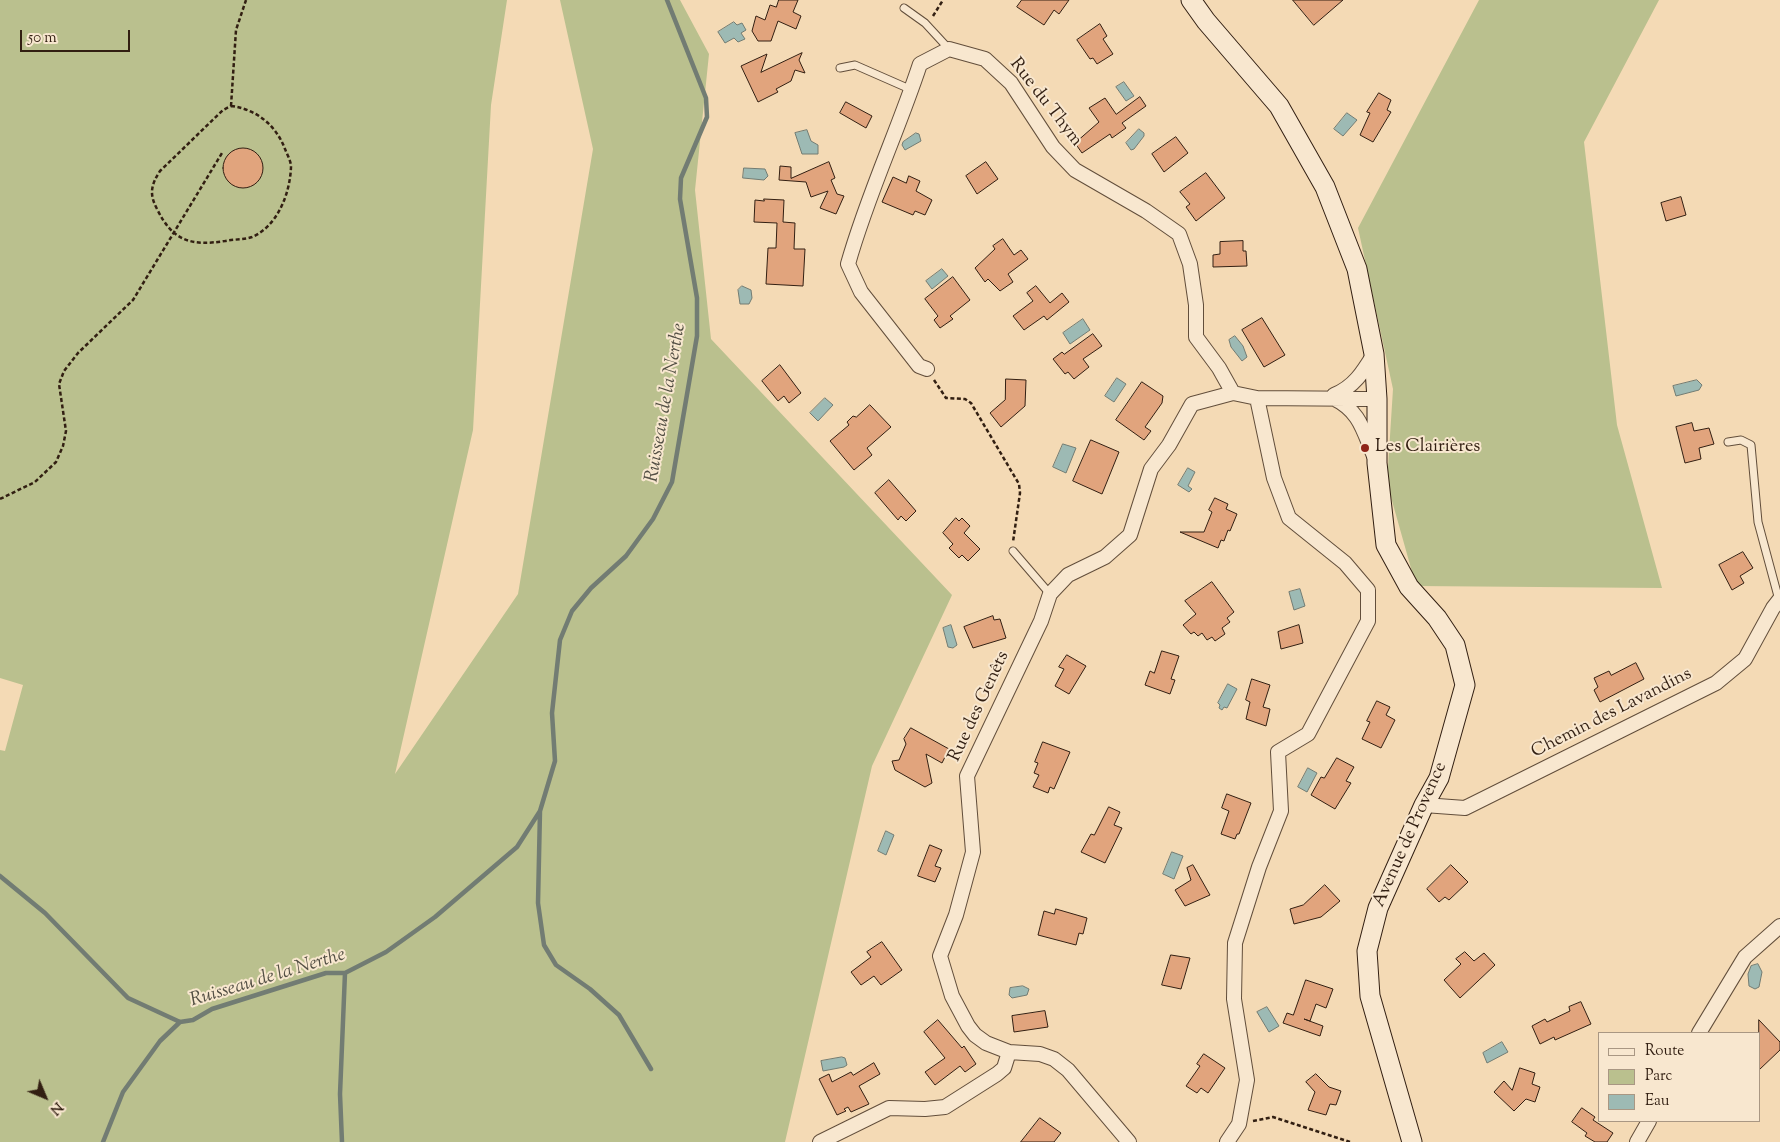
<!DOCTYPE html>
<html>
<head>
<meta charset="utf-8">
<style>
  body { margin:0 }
  #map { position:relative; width:1780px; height:1142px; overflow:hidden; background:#f4dab5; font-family:"Sorts Mill Goudy",serif }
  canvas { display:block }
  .legend { position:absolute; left:1598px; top:1032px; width:162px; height:90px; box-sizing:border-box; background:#f8e7cf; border:1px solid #a99783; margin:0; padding:6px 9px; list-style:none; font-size:15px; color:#321f12 }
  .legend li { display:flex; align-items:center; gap:10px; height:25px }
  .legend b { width:25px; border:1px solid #a99783 }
  .north { position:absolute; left:20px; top:1072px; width:50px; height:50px; -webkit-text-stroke:4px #f8e7cf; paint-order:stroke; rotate:135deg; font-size:14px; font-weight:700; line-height:20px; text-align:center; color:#321f12 }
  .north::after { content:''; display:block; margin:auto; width:18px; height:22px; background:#321f12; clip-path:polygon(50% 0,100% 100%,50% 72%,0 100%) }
  .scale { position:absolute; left:20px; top:30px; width:110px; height:22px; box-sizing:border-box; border:2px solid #321f12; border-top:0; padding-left:6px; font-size:15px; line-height:18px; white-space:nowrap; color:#321f12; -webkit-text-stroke:4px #f8e7cf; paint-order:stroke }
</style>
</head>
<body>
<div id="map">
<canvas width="1780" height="1142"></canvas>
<ul class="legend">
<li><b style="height:6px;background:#f8e7cf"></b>Route</li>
<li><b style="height:14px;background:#bac08e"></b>Parc</li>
<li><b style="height:14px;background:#9dbab4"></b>Eau</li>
</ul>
<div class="north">N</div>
<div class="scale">50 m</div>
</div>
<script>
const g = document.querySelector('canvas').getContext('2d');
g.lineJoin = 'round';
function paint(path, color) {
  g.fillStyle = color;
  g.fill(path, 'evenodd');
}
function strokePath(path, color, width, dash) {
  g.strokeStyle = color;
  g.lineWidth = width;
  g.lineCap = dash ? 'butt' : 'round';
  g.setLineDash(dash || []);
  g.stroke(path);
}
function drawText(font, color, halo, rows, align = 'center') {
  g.font = font + ' "Sorts Mill Goudy",serif';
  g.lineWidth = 4;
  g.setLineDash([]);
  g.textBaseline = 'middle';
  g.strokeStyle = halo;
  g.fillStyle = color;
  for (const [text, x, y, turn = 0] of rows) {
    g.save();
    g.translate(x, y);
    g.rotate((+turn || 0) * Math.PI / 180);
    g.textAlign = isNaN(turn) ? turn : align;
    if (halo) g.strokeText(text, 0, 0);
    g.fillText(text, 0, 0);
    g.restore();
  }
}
paint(new Path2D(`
  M0,0H507L491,105L473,430L395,774L518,594L593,149L560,0H680L709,54L695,190L711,339L952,595L872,766L785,1142H0V750L5,751L23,685L0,678Z
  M1479,0H1659L1584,142L1617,425L1662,588L1416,586L1387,483L1393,389L1358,228Z`), '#bac08e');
const water = new Path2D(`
  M734,22L737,25L742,23L746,30L741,33L745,39L738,42L734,38L725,43L718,32Z
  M1124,82L1134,96L1126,101L1116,87Z
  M1347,113L1357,120L1343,136L1334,129Z
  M1139,129L1144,133V136L1134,149L1131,150L1126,143Z
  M807,130L811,141L818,145V154H802L795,133Z
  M916,133L919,134L921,141L905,150L902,145L903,142Z
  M744,168L765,169L768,176L764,180L743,178Z
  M942,269L948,276L932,289L926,281Z
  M742,286L751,290L752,298L749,304H740L738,290Z
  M1083,319L1090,330L1070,344L1063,333Z
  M1235,336L1243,346L1247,357L1242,361L1231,347L1229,340Z
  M1117,378L1126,384L1114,402L1105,396Z
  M1697,380L1702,385L1699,390L1676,396L1673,386Z
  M825,398L833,405L818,421L810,413Z
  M1063,444L1076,448L1066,473L1053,467Z
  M1188,468L1195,472L1188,486L1192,489L1189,492L1178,485Z
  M1300,589L1305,606L1294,610L1289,592Z
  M951,625L957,645L953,648L948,647L943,628Z
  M1228,684L1237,689L1227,708L1224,707L1222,710L1219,708L1220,705L1218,703Z
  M1308,768L1317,773L1307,792L1298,787Z
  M886,831L894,835L886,855L878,851Z
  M1172,852L1183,856L1174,879L1163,874Z
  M1758,964L1762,972L1759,987L1755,989L1749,986L1748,974L1751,966Z
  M1023,986L1029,989L1027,995L1012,998L1009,995L1010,988Z
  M1267,1007L1279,1026L1269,1032L1257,1012Z
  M1502,1042L1508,1052L1487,1063L1483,1053Z
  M842,1057L845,1058L847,1065L844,1067L823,1071L821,1061Z`);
paint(water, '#9dbab4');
strokePath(water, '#727c73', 1);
strokePath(new Path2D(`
  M540,811L538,903L544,945L556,965L590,989L619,1015L651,1069
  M0,876L45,913L128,998L180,1022L193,1020L212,1009L326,973H345L386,952L435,917L517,847L540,811L555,761L552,713L560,640L572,611L591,588L626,556L653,519L672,482L697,336V298L680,199L681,178L707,117L706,98L667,0
  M103,1142L123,1092L160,1041L180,1022
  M342,1142L340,1094L345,973`), '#727c73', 4.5);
const building = new Path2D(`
  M779,0H798L793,12L801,16L796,29L778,21L771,41H758L752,31L756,16L765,20L770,5L776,7Z
  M1022,0H1069L1059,14L1054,10L1044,25L1017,7Z
  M1293,0H1343L1314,25Z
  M1100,24L1107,36L1103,39L1113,54L1097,64L1093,58L1090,59L1077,40Z
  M802,53L799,60L805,73L795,70L791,81L776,89L778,92L758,102L741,66L767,54L761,72Z
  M1379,93L1391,100L1387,110L1391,112L1373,142L1360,135L1370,113L1367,112Z
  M1140,97L1146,106L1122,123L1126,128L1112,138L1110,134L1082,153L1075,143L1099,122L1089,108L1105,98L1116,114Z
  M846,102L872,116L866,128L840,113Z
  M1176,137L1188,153L1164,172L1152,154Z
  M223 168a20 20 0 1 1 40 0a20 20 0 1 1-40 0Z
  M829,162L835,178L831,180L837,194L844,196L836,214L820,208L828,191L811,197L806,182L779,180L780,166L791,167V178Z
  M986,162L998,179L977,194L966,176Z
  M1206,173L1225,198L1196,221L1186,207L1190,204L1180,192Z
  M909,176L920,181L916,191L932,200L925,215L915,211L913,215L882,202L893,177L906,183Z
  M1681,197L1686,215L1666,221L1661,203Z
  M764,199L784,200L783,222L795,223L794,249H805L803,286L766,284L768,248H776L777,223L754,222L755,200L764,201Z
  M1003,239L1014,255L1021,250L1028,259L1008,274L1013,282L1000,291L988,279L985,282L975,268L995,249L993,246Z
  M1243,241V251H1246L1247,266L1213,267V255L1220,254V242Z
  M953,277L970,300L950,316L953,319L940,328L934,320L938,316L925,299Z
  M1036,286L1050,303L1062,293L1069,302L1047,320L1044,316L1024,330L1013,316L1033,301L1027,293Z
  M1262,318L1285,355L1264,367L1242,330Z
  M1093,334L1102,346L1083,359L1089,367L1074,379L1068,372L1065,374L1053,359L1062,352L1064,354Z
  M780,365L801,393L789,403L784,396L778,401L762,381Z
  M1006,379L1026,380L1025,406L1001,427L990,413L1005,400Z
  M1142,382L1163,396L1162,403L1145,427L1151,431L1144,440L1116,420Z
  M870,405L891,427L867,448L872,455L854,470L830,441L849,425L847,422L853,416L856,417Z
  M1692,423L1694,431L1709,428L1714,444L1699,448L1701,459L1685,463L1676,427Z
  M1091,440L1119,452L1102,494L1073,481Z
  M889,480L916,511L906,521L901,516L898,520L875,493Z
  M1215,498L1228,504L1226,509L1237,514L1230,531L1228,530L1224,541L1221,540L1218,548L1180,532H1204L1212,512L1209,510Z
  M956,518L959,521L962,518L970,526L964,533L980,549L968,561L962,555L959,558L949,548L953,544L943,533Z
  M1743,552L1753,568L1740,576L1744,583L1732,590L1719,565Z
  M1212,582L1234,612L1227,618L1230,622L1222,628L1225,634L1215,641L1212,637L1207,640L1202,633L1198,636L1194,632L1191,634L1183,625L1196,614L1185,601Z
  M993,616L994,620L1000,619L1006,638L973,648L964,627Z
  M1299,625L1303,643L1281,649L1278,632Z
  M1162,651L1179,656L1171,679L1175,680L1170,694L1145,685L1150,671L1154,673Z
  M1067,655L1086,666L1069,694L1055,686L1064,669L1059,667Z
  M1636,663L1644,679L1600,702L1594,690L1598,687L1594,678L1609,671L1611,675Z
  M1252,679L1270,685L1263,707L1270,709L1266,726L1246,719L1250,702L1246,700Z
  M1377,701L1390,707L1386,715L1395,720L1381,748L1362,739L1370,722L1367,721Z
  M911,728L949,749L942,763L926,754L932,783L925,787L895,770L892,761L899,760L906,744L904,739Z
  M1043,742L1070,752L1054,789L1050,787L1048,793L1033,787L1039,775L1034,773L1038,763L1035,762Z
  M1337,758L1354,767L1346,781L1351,783L1335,809L1311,795L1321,777L1324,778Z
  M1227,794L1251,803L1239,834H1237L1235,839L1221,834L1229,811L1222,808Z
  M1109,807L1120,812L1114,825L1122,828L1105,863L1081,852L1091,834L1094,835Z
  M930,845L942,850L935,866L941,868L935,882L918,876Z
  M1193,865L1210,895L1185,906L1175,890L1191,880L1187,868Z
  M1451,865L1468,882L1449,900L1445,897L1439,902L1427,889Z
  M1325,885L1340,901L1321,917L1294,924L1290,909L1303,905Z
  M1056,909L1087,918L1083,934L1079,933L1076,945L1038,935L1044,911L1054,914Z
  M882,942L902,970L881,985L874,976L861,985L851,972L871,957L867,952Z
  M1465,952L1474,961L1484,953L1495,965L1460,998L1444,980L1461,964L1456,959Z
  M1171,955L1190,958L1181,989L1162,985Z
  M1306,980L1333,989L1326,1008L1316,1004L1310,1021L1304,1019L1323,1026L1320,1036L1283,1023L1287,1013L1293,1015Z
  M1581,1002L1591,1024L1555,1040L1554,1037L1540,1044L1532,1026L1545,1019L1547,1022L1570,1011L1569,1007Z
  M1045,1011L1048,1027L1014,1032L1012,1016Z
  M938,1020L962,1048L964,1046L976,1064L965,1072L960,1066L935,1085L925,1072L945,1058L924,1032Z
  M1759,1020L1780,1042V1050L1759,1070Z
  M1204,1054L1225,1068L1208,1093L1201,1088L1197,1093L1186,1086L1200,1066L1197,1064Z
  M874,1063L880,1074L859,1086L869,1104L851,1112L848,1107L844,1109L846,1111L837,1115L819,1079L829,1074L832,1082L851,1072L853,1075Z
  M1520,1068L1535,1073L1532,1084L1540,1087L1535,1102L1526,1099L1514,1111L1494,1092L1504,1081L1512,1090Z
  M1316,1074L1329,1087L1341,1091L1336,1105L1330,1104L1326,1115L1308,1110L1315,1092L1306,1082Z
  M1582,1108L1595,1117L1593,1120L1613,1133L1607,1142H1595L1585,1136L1587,1133L1572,1122Z
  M1040,1118L1061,1133L1054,1142H1021Z`);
paint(building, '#e1a47d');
strokePath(building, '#321f12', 1);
const lane = new Path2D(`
  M904,8L925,23L949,49
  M840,68L855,65L912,90
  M1728,442L1741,440L1751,445L1758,522L1779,600
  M1013,551L1050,594`);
const street = new Path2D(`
  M927,369L919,366L861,292L848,264C867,196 898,131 920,64L949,49L985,59L1011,83L1053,147L1075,170L1146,211L1179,234L1190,264L1196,305V337L1219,368L1233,393
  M1334,395C1354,387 1363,372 1374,354
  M1333,398C1360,411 1363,430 1374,456
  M1424,805L1465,808L1716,683L1745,659L1773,608L1780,599
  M1699,1033L1745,957L1780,926
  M820,1142L889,1108L925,1109L945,1107L997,1074L1004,1068L1009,1052
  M1129,1142L1068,1070L1054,1059L1040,1054L1009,1052L986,1043L975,1035L968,1026L952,996L940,956L956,915L973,852L967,776L1041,621L1050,594L1068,575L1105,557L1130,535L1151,469L1169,445L1192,404L1233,393L1257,398L1377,399
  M1227,1142L1239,1124L1247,1080L1234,999L1235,943L1259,867L1281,811L1278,752L1308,734L1368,621V590L1345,563L1289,518L1274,478L1257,398
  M1637,1142L1649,1121`);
const secondary = new Path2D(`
  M1191,0L1206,21L1279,106L1325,187L1357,269L1374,354L1377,399V463L1386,545L1409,587L1437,618L1455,645L1465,685L1439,778L1424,805L1378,908L1367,951L1370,996L1412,1142`);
strokePath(lane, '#624e3b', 9);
strokePath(street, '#624e3b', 16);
strokePath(secondary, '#321f12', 21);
strokePath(new Path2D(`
  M933,16L943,0
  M231,106C256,109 276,125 285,149C287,154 291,161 291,167C290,193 278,226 252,237C244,240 234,239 225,241C192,246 173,242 157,209C149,194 151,185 160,171L223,110Z
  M231,106L236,30L246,0
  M934,380L946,398L965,399L971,403L1019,484L1020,493L1013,542
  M0,499L35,482L56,462L63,446L66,431L59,384L64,371L78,353L133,300L222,153
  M1253,1121L1273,1117L1350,1142`), '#321f12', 2.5, [4, 2.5]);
strokePath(lane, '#f8e7cf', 7);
strokePath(street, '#f8e7cf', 14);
strokePath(secondary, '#f8e7cf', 19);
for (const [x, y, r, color] of [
  [1365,448,5,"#8f2418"]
]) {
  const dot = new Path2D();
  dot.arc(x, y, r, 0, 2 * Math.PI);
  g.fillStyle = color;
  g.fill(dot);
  strokePath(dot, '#f8e7cf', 2);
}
drawText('18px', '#321f12', '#f8e7cf', [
  ["Rue du Thym",1045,103,52],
  ["Rue des Genêts",980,707,-65],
  ["Chemin des Lavandins",1612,714,-27],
  ["Avenue de Provence",1411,835,-66]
]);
drawText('18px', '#321f12', '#f8e7cf', [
  ["Les Clairières",1375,448]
], 'left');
drawText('italic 19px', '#524e43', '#f8e7cf', [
  ["Ruisseau de la Nerthe",667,403,-80],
  ["Ruisseau de la Nerthe",268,979,-17]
]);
</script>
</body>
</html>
